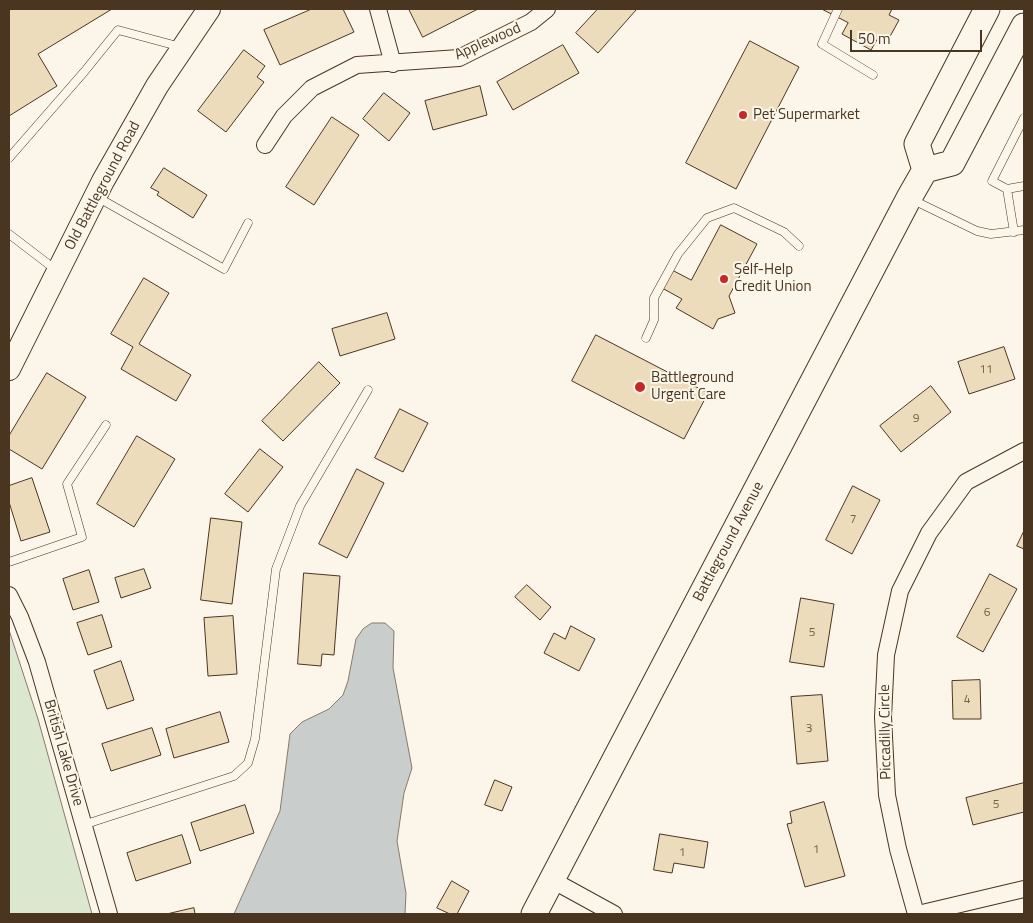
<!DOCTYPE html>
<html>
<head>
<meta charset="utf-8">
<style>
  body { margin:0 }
  #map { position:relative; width:1033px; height:923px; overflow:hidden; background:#fbf6e9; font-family:"Titillium Web",sans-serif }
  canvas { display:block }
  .frame { position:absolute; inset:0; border:10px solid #4a3520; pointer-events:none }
  .scale { position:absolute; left:850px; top:30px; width:132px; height:22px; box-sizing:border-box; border:2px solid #4a3520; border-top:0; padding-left:6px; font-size:15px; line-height:18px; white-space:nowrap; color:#4a3520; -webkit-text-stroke:4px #fbf6e9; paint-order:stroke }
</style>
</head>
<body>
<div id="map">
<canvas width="1033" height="923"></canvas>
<div class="frame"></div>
<div class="scale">50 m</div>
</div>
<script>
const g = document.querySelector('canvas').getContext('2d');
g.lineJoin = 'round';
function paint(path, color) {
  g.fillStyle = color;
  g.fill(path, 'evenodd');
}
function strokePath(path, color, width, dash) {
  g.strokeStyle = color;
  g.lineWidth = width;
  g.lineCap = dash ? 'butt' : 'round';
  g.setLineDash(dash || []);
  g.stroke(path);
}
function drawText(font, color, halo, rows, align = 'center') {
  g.font = font + ' "Titillium Web",sans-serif';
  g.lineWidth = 4;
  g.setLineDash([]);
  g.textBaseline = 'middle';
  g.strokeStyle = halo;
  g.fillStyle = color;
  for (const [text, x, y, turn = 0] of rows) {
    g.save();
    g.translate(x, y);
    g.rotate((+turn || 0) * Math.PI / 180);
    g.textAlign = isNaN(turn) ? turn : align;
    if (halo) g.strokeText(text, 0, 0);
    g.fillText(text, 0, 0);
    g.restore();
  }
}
const green = new Path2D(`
  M9,630L38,719L92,914H9Z`);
paint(green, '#dce7d0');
strokePath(green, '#887966', 1);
const water = new Path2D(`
  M372,623H385L394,631L393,668L412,768L404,793L397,841L406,893L405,914H234L280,811L290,734L302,722L329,709L343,695L348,681L356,639L363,629Z`);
paint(water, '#c9cecd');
strokePath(water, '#887966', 1);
const building = new Path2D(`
  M9,9H112L38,54L57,86L9,116Z
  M312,9H343L354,32L280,65L264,30Z
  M409,9H478L423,37Z
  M598,9H635L636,10L598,53L576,33Z
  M822,9H892L889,15L899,20L887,42L878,38L871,50L842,34L848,23Z
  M750,41L799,67L736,189L686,163Z
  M563,45L579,73L513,110L497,82Z
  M244,50L265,66L257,77L264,82L226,132L198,111Z
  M480,86L487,115L433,130L425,101Z
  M384,93L410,113L389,141L363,119Z
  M332,117L359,135L314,205L286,187Z
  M164,168L207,195L193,218L157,195L159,192L151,188Z
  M721,225L757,244L729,296L735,313L718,319L713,329L676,308L682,299L662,288L672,270L691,280Z
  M144,278L169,293L139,344L191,375L176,401L121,369L133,347L111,334Z
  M387,313L395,339L340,356L332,329Z
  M596,335L708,393L684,439L572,381Z
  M1004,347L1015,379L969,394L958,362Z
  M319,362L340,383L283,441L262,421Z
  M47,373L86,397L42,469L9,449V436Z
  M931,386L951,412L901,452L880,426Z
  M400,409L428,423L403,472L375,458Z
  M137,436L175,459L134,527L97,504Z
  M260,449L283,467L248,512L225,494Z
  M357,469L384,483L347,558L319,544Z
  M32,478L50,532L21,541L9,502V486Z
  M853,486L880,500L852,554L826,540Z
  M211,518L242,522L232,604L201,600Z
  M1024,531V549L1017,546Z
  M144,569L151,588L121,598L115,578Z
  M89,570L99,602L73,610L63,579Z
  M304,573L340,576L334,655L322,654L321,666L298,664Z
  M990,574L1017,589L983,652L957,637Z
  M527,585L551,607L540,620L515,597Z
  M801,598L834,604L824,667L790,662Z
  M102,615L112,647L88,655L77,623Z
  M233,616L237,674L208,676L204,618Z
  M571,626L595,639L579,671L544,653L554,633L565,639Z
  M121,661L134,700L107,709L94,671Z
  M980,680L981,719H953L952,681Z
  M822,695L828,761L797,764L791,697Z
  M220,712L229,742L174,758L166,729Z
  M152,728L161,755L111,771L102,744Z
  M495,780L512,787L502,811L485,805Z
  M1024,783V812L973,825L966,798Z
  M824,802L845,876L805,887L787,824L792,823L790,812Z
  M245,805L254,833L200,851L191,823Z
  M660,834L708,842L704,868L674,863L672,873L654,870Z
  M182,835L191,863L136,881L127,853Z
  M452,881L469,891L457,914H450L437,908Z
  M194,908L195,914H167Z`);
paint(building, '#ecdcbc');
strokePath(building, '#4a3520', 1);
const lane = new Path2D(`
  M838,9L822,44L873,75
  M9,158L84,72L118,30L181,47
  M1007,189L992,181L1024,118
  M97,197L224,269L248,223
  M913,200L977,231L991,234L1024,230
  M1014,232L1007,189L1024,186
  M9,234L56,270
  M646,338L654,320V298L678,254L707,218L734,208L784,232L799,246
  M9,562L82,537L67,484L106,425
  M83,825L234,776L248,763L255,739L276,569L300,506L368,390`);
const street = new Path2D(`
  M378,9L393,64
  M265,145L284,116L312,88L357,65L459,58L531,22L547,9
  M9,595L20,617L37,662L109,914
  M552,880L614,914
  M916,914L898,849L887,795L883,717L886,655L900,591L929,533L966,482L1024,451
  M918,914L1024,889`);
const secondary = new Path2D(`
  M9,369L103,181L157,86L209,9`);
const primary = new Path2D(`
  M925,170L917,144L987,9
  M534,914L909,198L925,170L952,163L1024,26`);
strokePath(lane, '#4a3520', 9);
strokePath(street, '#4a3520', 18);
strokePath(secondary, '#4a3520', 24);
strokePath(primary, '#4a3520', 27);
strokePath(lane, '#fbf6e9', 8);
strokePath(street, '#fbf6e9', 16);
strokePath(secondary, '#fbf6e9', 22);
strokePath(primary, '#fbf6e9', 25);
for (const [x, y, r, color] of [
  [743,115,5,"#c62828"],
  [724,279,5,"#c62828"],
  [640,387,6,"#c62828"]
]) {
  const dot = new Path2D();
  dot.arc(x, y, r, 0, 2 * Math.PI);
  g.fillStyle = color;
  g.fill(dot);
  strokePath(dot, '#fbf6e9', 2);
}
drawText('12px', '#725f47', null, [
  ["11",986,370],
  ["9",916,419],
  ["7",853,520],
  ["6",987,613],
  ["5",812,633],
  ["4",967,700],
  ["3",809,729],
  ["5",996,805],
  ["1",816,850],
  ["1",682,853]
]);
drawText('15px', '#4a3520', '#fbf6e9', [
  ["Applewood",488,42,-24],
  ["Old Battleground Road",103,186,-62],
  ["Battleground Avenue",729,542,-62],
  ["Piccadilly Circle",886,732,-91],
  ["British Lake Drive",63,753,74]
]);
drawText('15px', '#4a3520', '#fbf6e9', [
  ["Pet Supermarket",753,115],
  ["Self-Help",734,270],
  ["Credit Union",734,287],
  ["Battleground",651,378],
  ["Urgent Care",651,395]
], 'left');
</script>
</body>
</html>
